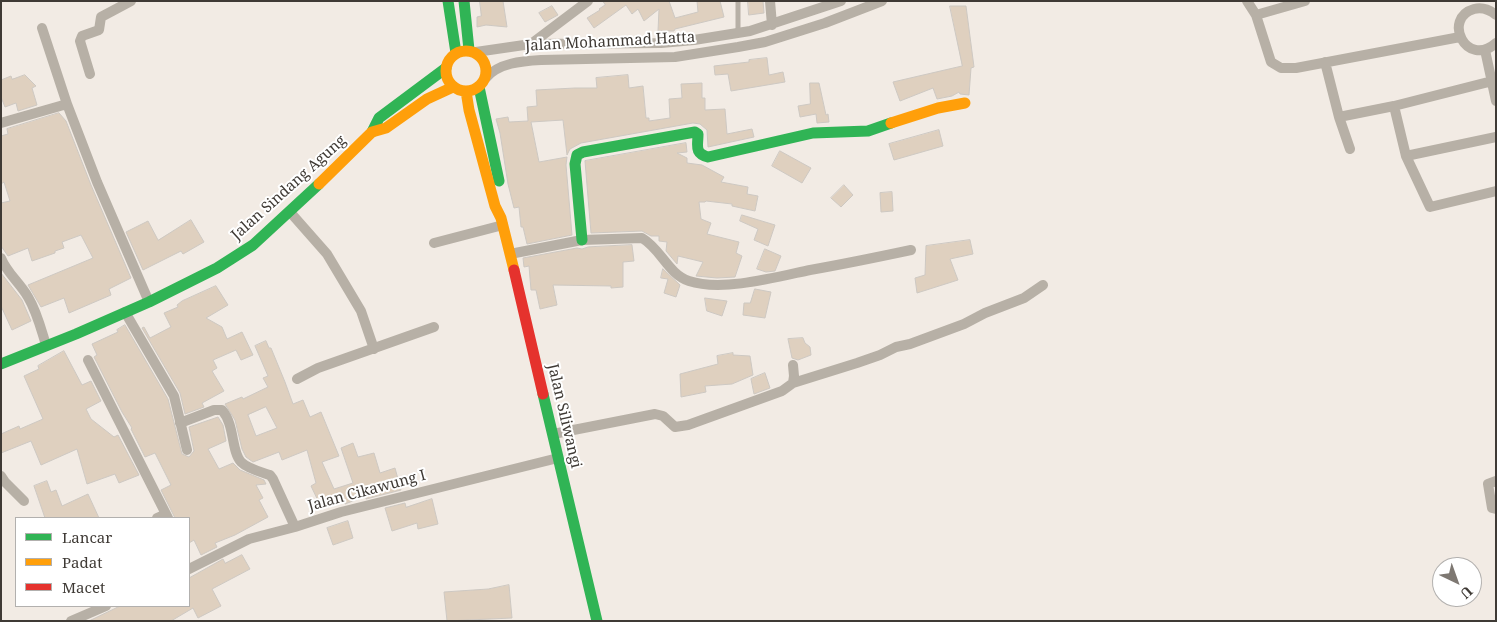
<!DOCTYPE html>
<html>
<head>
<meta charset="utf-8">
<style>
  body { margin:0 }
  #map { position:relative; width:1497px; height:622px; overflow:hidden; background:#f2ebe4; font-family:"Noto Serif",serif }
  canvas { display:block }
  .frame { position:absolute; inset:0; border:2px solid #3f3a35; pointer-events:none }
  .legend { position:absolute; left:15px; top:517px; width:175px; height:90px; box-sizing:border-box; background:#fff; border:1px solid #b2b0ae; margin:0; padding:6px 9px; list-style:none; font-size:15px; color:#3f3a35 }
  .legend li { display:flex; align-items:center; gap:10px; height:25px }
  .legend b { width:25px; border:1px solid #b2b0ae }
  .north { position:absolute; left:1432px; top:557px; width:50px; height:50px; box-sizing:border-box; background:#fff; border:1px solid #b2b0ae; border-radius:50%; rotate:138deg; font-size:14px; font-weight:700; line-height:20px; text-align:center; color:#3f3a35 }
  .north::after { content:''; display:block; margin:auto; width:18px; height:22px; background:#7e7872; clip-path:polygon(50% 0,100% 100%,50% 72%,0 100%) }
</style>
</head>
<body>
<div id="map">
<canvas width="1497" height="622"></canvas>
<div class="frame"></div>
<ul class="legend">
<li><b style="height:6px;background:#30b455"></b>Lancar</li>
<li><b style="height:6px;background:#ff9f0a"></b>Padat</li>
<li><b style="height:6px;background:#e5322d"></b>Macet</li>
</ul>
<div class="north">U</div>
</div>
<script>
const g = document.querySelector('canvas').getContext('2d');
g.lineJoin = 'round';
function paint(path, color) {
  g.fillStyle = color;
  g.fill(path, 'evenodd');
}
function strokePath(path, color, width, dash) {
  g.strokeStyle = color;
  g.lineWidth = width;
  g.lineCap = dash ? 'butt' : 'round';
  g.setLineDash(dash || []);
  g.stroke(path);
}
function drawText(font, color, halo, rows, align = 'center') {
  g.font = font + ' "Noto Serif",serif';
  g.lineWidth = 4;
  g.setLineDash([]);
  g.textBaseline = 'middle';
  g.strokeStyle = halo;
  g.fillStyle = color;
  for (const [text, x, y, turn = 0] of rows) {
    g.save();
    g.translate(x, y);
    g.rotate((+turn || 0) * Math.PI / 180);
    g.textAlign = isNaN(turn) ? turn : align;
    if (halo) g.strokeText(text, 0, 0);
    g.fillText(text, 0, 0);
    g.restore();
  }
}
const building = new Path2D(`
  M480,1H503L507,27L486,25L477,27V17L481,16Z
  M603,1H669L675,18L698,12L697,1H720L724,17L675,29L674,31H658L659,9L644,21L638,9L632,14L626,5L594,28L587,18L600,10L599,9L605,5Z
  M748,1H763L764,13L749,15Z
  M552,6L558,15L545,22L539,13Z
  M950,6H966L974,67L971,68L969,95L960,94L959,92L952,96L937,99L933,88L900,101L893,82L962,66Z
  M767,58L769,75L783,72L785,82L731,91L728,74L715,75L714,66L749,62V60Z
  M25,75L36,86L32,88L37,105L18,111L16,103L5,107L1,97V80L11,76L12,79Z
  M628,75L629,88L643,86L646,118H649V121L670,118L669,99L682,98L681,84L702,83V98H705V110L725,109L727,134L752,129L754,137L708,147L707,130L700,124L693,123L581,143L570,149L567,155L563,120L531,122L539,162L567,157L566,165L572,235L527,244L523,227H521L519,207L514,208L508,184L500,133L496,119L508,117L509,122L528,121L527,107L537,106L536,90L575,88H597L596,78Z
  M810,83H819L826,115L828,114L829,122L817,123L816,114L800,117L798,106L810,104Z
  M59,113L66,121L91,185L131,278L109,289L111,295L69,313L64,298L41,307L28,285L93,258L81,235L62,242L64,248L55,251V253L32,261L28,248L8,256L1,246V203L10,201L4,182L1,184V136L8,134L7,129Z
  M939,130L943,146L894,160L889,144Z
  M686,143L687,152L677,153L687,158V163L702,165L724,177L721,182L748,187L747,194L758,196L755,211L732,206V204L706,201L705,202H699L701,219L711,223L707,234L739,242L736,253L742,256L735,277L717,278L696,276L703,262L678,256L677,264L666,251L667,242L659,241V236H651L642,231L591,233L585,161Z
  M780,151L811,168L802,183L772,166Z
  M844,185L853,195L841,207L831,198Z
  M892,192L893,211L881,212L880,193Z
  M742,215L775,225L768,246L754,240L758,229L740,221Z
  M191,220L204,242L183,254L181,251L143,270L126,232L148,221L158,240Z
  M970,240L973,254L950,259L958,280L917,293L915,278L925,275L926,246Z
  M632,245L634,261L623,262V287L611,288V286L553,285L557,305L540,309L536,290H531L529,266L524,267L523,258L577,248L582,249L588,247Z
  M765,249L781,256L775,271L766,272L757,269Z
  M663,269L680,285L676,297L664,293L668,279L661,278Z
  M1,273L22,300L31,321L12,330L1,306Z
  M216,286L228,305L206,318L222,327L227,339L242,332L253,355L241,360L236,350L213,360L217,368L212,371L224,391L202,403L204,407L185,414L180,393L142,328L144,327L150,338L171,327L164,313L178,307L177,305L182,301Z
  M755,289L771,292L765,318L743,315L744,303H750Z
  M705,298L727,301L722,316L707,311Z
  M125,325L168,399L182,454L189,457L194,451L189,427L218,417L223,425L226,441L208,449L219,469L233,463L240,470L264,480L266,484L256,485L263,498L259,500L268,517L235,535L215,543L217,547L201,555L194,540L189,543V518H175L161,490L171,485L155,453L145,457L131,429L132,428L122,412L94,357L97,355L92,344L118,332L117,330Z
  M803,338L805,343L810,347L811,355L798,360L792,358L788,339Z
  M266,341L269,348H271L285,382L293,404L303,400L310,417L321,412L339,456L322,462L334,489L353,483L341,448L353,443L358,457L374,453L380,473L395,468L401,490L366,499V496L345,504L343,496L321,507L311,486L316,483L307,450L282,460L279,452L253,462L246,457L242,449L235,420L225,404L242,397L243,399L268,387L263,378L268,376L255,346ZM266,407L277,428L256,436L248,415Z
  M64,351L82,385L91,381L101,401L86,409L91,419L114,437L118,435L139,475L119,483L115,474L87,484L77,449L41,465L31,441L1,453V434L19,426L20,429L43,419L24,376L39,369L38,366Z
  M733,353V355L750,356L753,375L732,384L705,386L706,392L681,397L680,374L718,364L717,356Z
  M765,373L770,388L754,394L751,379Z
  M47,481L51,492L56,490L62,506L88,494L99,518H45L34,486Z
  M432,499L438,524L418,529L417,523L392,531L385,508L405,503L406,507Z
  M348,521L353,538L333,545L327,528Z
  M242,555L250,569L212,589L221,606L198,618L193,608L171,621H89L120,606H189V578L223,559L225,563Z
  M509,585L512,618L447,621L444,592L488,589Z`);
paint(building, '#dfd0bf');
strokePath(building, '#cdc8c2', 1);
strokePath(new Path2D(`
  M738,32V1`), '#b7b0a6', 5);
strokePath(new Path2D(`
  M770,1L772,25
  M1247,1L1256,15L1305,1
  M1256,15L1271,62L1281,68H1296L1460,37
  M1496,15C1490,10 1482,7 1474,9C1442,18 1466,69 1496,43
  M42,28L67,104L97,182L149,302
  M531,44L588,1
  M1485,50L1496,101
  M476,52L531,44L661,43L694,40L750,31L841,1
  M1325,62L1339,117L1394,106L1496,80
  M90,74L80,41L82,36L99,30L101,17L131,1
  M486,78C498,63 522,61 541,60L675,57L738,47L765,42L825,23L882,1
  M1394,106L1406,156L1430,207L1496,191
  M1339,117L1350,149
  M1,123L67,104
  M1406,156L1496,137
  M290,212L327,254L361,311L374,349
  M434,243L503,225
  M510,254L582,240L642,238C661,249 668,274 689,281C722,292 777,277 810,270C844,264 878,257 911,250
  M1,258C7,273 20,283 28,297C37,312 41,329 46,345
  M125,312L174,396L187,450
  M88,360L168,518
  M297,379L318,368L434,327
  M793,383L857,363L880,355L896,347L910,344L964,324L985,313L1024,298L1043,285
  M180,423L214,410H222C235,425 231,451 241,462C248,469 261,472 270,475L273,479L295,527
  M553,434L655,414L663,416L675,427L688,425L782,391L793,383L794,376L793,365
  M1,476L5,482L24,501
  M1496,481L1488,484L1492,508L1496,509
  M157,518L166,514
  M189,569L249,539L295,527L341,512L558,458
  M71,621L106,606`), '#b7b0a6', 10);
strokePath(new Path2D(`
  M448,1L456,53
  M464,1L469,50
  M479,87L499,181
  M372,132L379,118L446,68
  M582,240L575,164L577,155L583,152L695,132L698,134C698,146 694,153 708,157L813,133L868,131L891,123
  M1,364L76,334L149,302L217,268L253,245L319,184
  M543,394L597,621`), '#30b455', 11);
strokePath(new Path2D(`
  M446 71a20 20 0 1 1 40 0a20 20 0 1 1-40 0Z
  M466,91L469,110L495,206L501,218L514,270
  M891,123L938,108L965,103
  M319,184L372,132L386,128L427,99L453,87`), '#ff9f0a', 11);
strokePath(new Path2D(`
  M514,270L543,394`), '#e5322d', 11);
drawText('15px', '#3f3a35', '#fff', [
  ["Jalan Mohammad Hatta",610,42,-3],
  ["Jalan Sindang Agung",289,188,-42],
  ["Jalan Siliwangi",564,416,77],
  ["Jalan Cikawung I",367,491,-15]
]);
</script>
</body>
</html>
